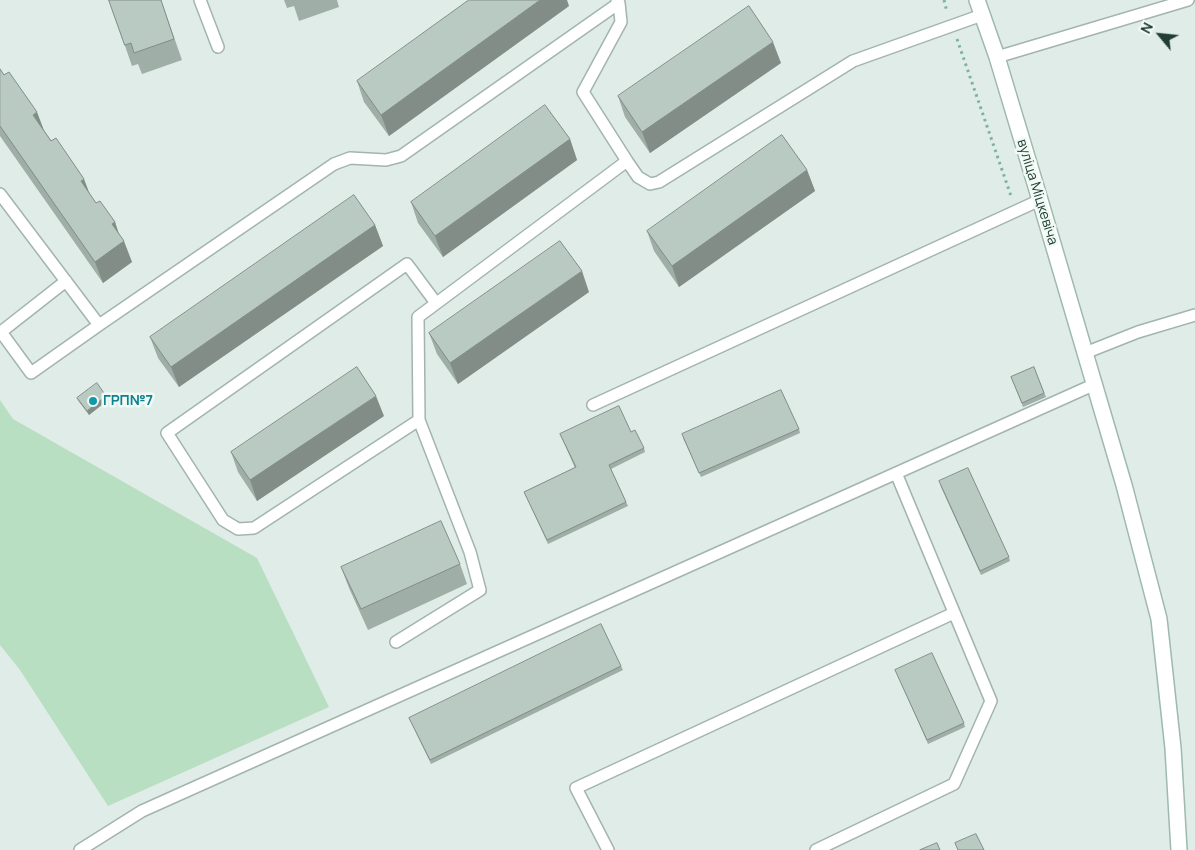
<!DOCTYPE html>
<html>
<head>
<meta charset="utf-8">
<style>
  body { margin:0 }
  #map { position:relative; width:1195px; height:850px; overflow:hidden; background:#e0ece7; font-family:Manrope,sans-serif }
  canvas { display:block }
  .north { position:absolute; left:1135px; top:10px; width:50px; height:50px; -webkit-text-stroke:4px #f1f9f5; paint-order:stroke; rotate:298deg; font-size:14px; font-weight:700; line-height:20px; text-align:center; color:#203e35 }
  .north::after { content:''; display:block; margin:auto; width:18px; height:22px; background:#203e35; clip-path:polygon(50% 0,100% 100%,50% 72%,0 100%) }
</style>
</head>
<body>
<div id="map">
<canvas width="1195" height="850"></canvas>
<div class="north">N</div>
</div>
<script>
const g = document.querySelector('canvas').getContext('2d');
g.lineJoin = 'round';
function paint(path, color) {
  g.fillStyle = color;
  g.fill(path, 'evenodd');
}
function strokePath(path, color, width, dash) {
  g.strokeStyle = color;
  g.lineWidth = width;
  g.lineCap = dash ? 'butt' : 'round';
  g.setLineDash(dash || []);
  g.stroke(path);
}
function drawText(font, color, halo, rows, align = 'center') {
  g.font = font + ' Manrope,sans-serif';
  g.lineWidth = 5;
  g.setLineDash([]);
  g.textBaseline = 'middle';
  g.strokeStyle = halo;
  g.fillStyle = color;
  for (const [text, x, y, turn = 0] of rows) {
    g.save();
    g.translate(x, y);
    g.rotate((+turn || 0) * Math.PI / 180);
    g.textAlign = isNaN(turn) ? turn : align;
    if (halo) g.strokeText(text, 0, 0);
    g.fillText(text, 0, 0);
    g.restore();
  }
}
paint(new Path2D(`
  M0,400L13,419L257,558L329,707L108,806L20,670L0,645Z`), '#b8dfc1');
const lane = new Path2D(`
  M200,0L218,47
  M617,0L619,3L621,22L583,92L627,161
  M997,57L1188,0
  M0,194L99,325L334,164L350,158L386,160L401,156L619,3
  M66,281L1,332L31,373L99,325
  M1085,353L1138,332L1195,315
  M593,405L1040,200
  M419,420L254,528L238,529L223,520L167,433L407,264L436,303
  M396,642L480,590L470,552L419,420L418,317L627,161L638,177L650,184L659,182L853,61L982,15
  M80,850L142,811L1093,385
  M608,850L576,788L954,613
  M816,850L954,784L991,701L896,473`);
const secondary = new Path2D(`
  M977,0L997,57L1040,200L1124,485L1159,619L1173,748L1179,850`);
strokePath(lane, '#a3b4ae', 14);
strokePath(secondary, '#9eb9ae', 18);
strokePath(new Path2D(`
  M944,0L947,12
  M957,39L1011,196`), '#7eb2a0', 3, [2.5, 4]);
strokePath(lane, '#fff', 11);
strokePath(secondary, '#fff', 15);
paint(new Path2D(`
  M109,0H161L182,60L142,74L138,64L132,66Z
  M284,0H337L339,7L299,21L294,6L287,8Z
  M569,6L389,136L364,102L357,81Z
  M781,63L650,153L625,117L618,96Z
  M0,69L96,203L115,222L118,232L132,262L103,283L0,136Z
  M570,139L577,160L443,257L418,223L411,202Z
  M807,170L815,191L679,287L654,251L647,231Z
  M375,225L383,246L179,387L158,358L150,337Z
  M589,292L458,384L437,354L429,333Z
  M1034,367L1046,397L1023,407L1011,377Z
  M77,398L108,400L89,415L79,402Z
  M384,416L257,501L238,472L231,452Z
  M799,429L800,433L701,477L683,438Z
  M631,432L644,448L645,452L611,469L628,506L548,544L524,492L575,468L560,434Z
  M940,485L1009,557L1010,561L981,575Z
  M460,564L467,584L368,630L349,588L341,567Z
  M621,666L623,670L431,764L409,718Z
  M897,674L964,723L965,727L928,744Z`), '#9faea7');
paint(new Path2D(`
  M540,0H567L569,6L389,136L381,115Z
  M773,42L781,63L650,153L642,132Z
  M37,112L45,133L33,115Z
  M570,139L577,160L443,257L435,236Z
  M807,170L815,191L679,287L672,266Z
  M84,179L92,200L81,181Z
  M115,222L122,243L124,241L132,262L103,283L95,262L112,224Z
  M375,225L383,246L179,387L171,367Z
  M582,271L589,292L458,384L450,363Z
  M106,396L108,400L89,415L87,411Z
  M376,396L384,416L257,501L250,480Z`), '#828d88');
const building = new Path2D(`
  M109,0H161L174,39L134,53L131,43L125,45Z
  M469,0H540L381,115L357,81Z
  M749,6L773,42L642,132L618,96Z
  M0,69L4,75L9,72L37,112L33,115L51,141L56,138L84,179L81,181L96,203L100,201L115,222L112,224L124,241L95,262L0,126Z
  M545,105L570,139L435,236L411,202Z
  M782,135L807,170L672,266L647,231Z
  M354,195L375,225L171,367L150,337Z
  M560,241L582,271L450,363L429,333Z
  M357,367L376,396L250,480L231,452Z
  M1034,367L1044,393L1022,403L1011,377Z
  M97,383L106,396L87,411L77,398Z
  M781,390L799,429L699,473L682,434Z
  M619,406L631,432L635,430L644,448L609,465L626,502L547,540L524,492L576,467L560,434Z
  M968,468L1009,557L980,571L939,481Z
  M441,521L460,564L361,609L341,567Z
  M601,624L621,666L430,760L409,718Z
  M932,653L964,723L927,740L895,670Z
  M976,834L984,850H958L955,843Z
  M937,843L940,850H920Z`);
paint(building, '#b9cac2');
strokePath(building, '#828d88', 1);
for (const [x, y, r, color] of [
  [93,401,5,"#0f9aa8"]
]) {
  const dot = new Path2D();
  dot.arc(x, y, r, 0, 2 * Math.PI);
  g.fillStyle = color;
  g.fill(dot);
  strokePath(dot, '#f1f9f5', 2);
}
drawText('14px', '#203e35', '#f1f9f5', [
  ["вуліца Міцкевіча",1037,192,73]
]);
drawText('bold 14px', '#0d838f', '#f1f9f5', [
  ["ГРП№7",103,401]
], 'left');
</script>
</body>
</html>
